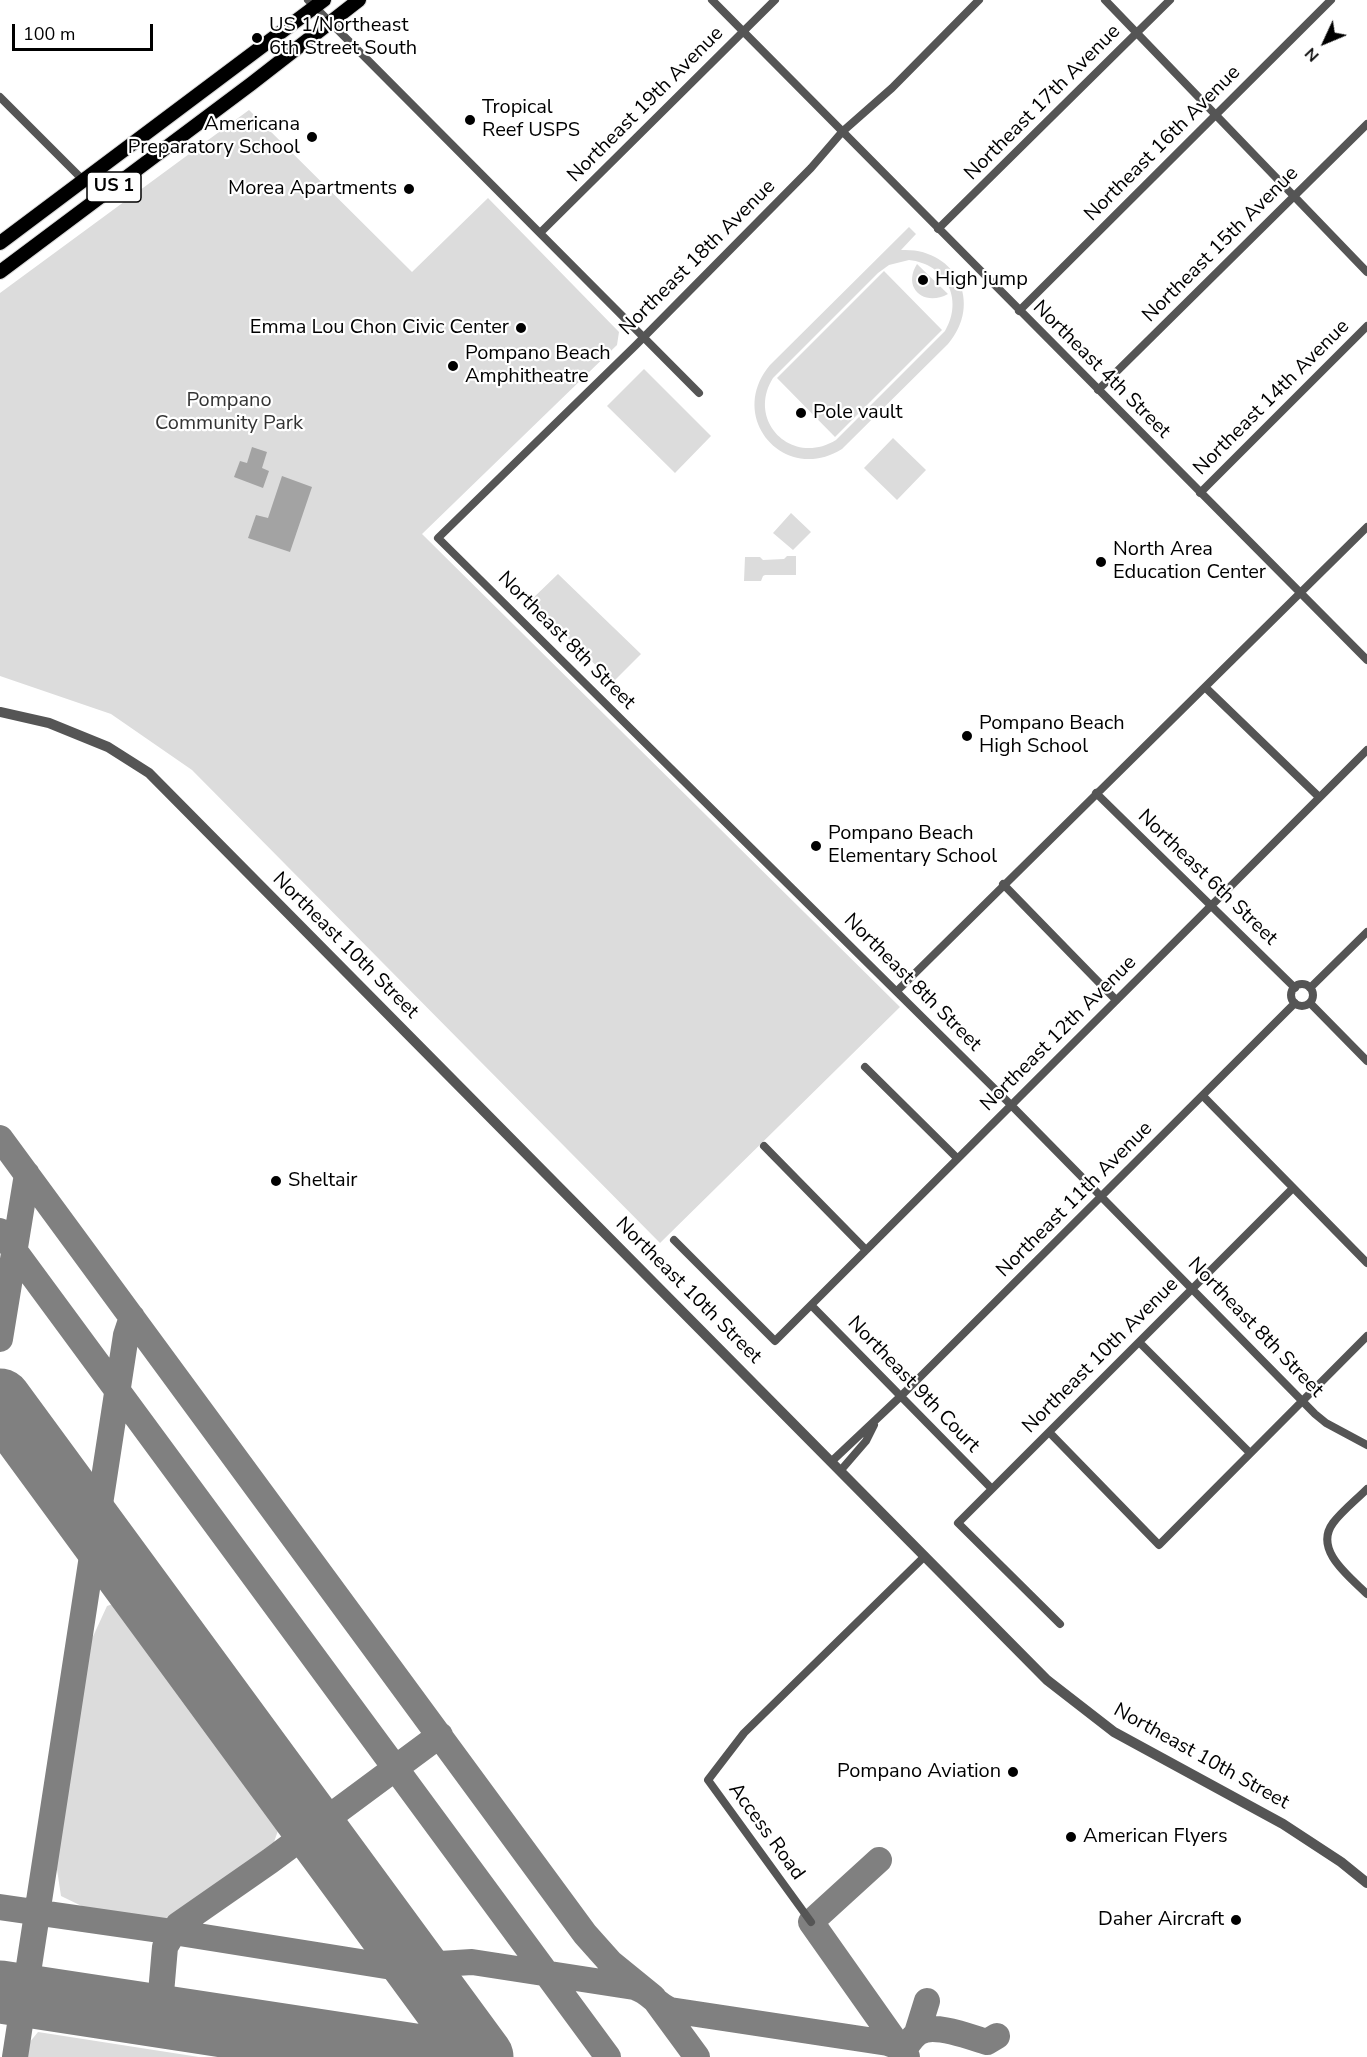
<!DOCTYPE html>
<html>
<head>
<meta charset="utf-8">
<style>
  body { margin:0 }
  #map { position:relative; width:1367px; height:2057px; overflow:hidden; background:#fff; font-family:"Nunito Sans",sans-serif }
  canvas { display:block }
  .north { position:absolute; left:1295px; top:12px; width:60px; height:60px; -webkit-text-stroke:4px #fff; paint-order:stroke; rotate:226deg; font-size:16px; font-weight:700; line-height:24px; text-align:center; color:#000 }
  .north::after { content:''; display:block; margin:auto; width:21px; height:27px; background:#000; clip-path:polygon(50% 0,100% 100%,50% 72%,0 100%) }
  .scale { position:absolute; left:12px; top:24px; width:141px; height:27px; box-sizing:border-box; border:3px solid #000; border-top:0; padding-left:8px; font-size:18px; line-height:21px; white-space:nowrap; color:#000; -webkit-text-stroke:4px #fff; paint-order:stroke }
</style>
</head>
<body>
<div id="map">
<canvas width="1367" height="2057"></canvas>
<div class="north">N</div>
<div class="scale">100 m</div>
</div>
<script>
const g = document.querySelector('canvas').getContext('2d');
g.lineJoin = 'round';
function paint(path, color) {
  g.fillStyle = color;
  g.fill(path, 'evenodd');
}
function strokePath(path, color, width, dash) {
  g.strokeStyle = color;
  g.lineWidth = width;
  g.lineCap = dash ? 'butt' : 'round';
  g.setLineDash(dash || []);
  g.stroke(path);
}
function drawText(font, color, halo, rows, align = 'center') {
  g.font = font + ' "Nunito Sans",sans-serif';
  g.lineWidth = 4.5;
  g.setLineDash([]);
  g.textBaseline = 'middle';
  g.strokeStyle = halo;
  g.fillStyle = color;
  for (const [text, x, y, turn = 0] of rows) {
    g.save();
    g.translate(x, y);
    g.rotate((+turn || 0) * Math.PI / 180);
    g.textAlign = isNaN(turn) ? turn : align;
    if (halo) g.strokeText(text, 0, 0);
    g.fillText(text, 0, 0);
    g.restore();
  }
}
paint(new Path2D(`
  M249,110L412,272L488,198L619,332L617,345L422,534L900,1007L660,1243L192,770L111,714L0,676V293Z
  M909,227L916,234L901,250C955,247 984,302 948,344L842,449C784,485 726,417 770,365ZM909,260C946,264 964,299 945,331L836,440C792,467 746,421 773,378L878,273L889,265Z
  M917,264L948,294C924,307 902,288 917,264Z
  M884,271L942,330L835,437L777,378Z
  M644,369L711,436L675,473L607,406Z
  M893,438L926,470L897,500L864,468Z
  M791,513L811,532L793,550L773,533Z
  M787,556H796V575H765L763,576L761,581H744L745,557H760L763,560L784,559Z
  M558,574L641,654L613,682L530,601Z
  M113,1604L120,1605L280,1825L274,1842L177,1914L162,1920L92,1911L61,1896L56,1863L71,1739L90,1643L107,1606Z
  M38,2032L199,2057H26L29,2043Z`), '#dcdcdc');
paint(new Path2D(`
  M252,447L267,452L262,468L269,471L263,488L234,477L240,461L247,463Z
  M282,476L312,487L290,552L248,538L256,515L268,518Z`), '#a3a3a3');
strokePath(new Path2D(`
  M0,1138L585,1934L610,1962L653,1997L697,2057
  M0,1231L608,2057
  M0,1339L27,1174
  M879,1860L811,1922L902,2051C907,2046 912,2037 918,2033C933,2022 970,2037 987,2042L997,2036
  M0,1907L173,1932L392,1967L472,1962L634,1987C649,1991 656,2004 670,2010L888,2043L896,2046L907,2057
  M159,2016L165,1947L178,1925L270,1861L440,1735
  M917,2033L927,2001
  M15,2057L126,1335L132,1317`), '#808080', 26);
strokePath(new Path2D(`
  M0,1400L482,2057
  M0,1992L427,2057`), '#808080', 63);
const primary = new Path2D(`
  M0,243L324,0
  M0,272L251,84L359,0`);
strokePath(primary, '#dbdbdb', 16);
strokePath(new Path2D(`
  M308,0L699,393
  M712,0L1367,660
  M979,0L892,88L842,132L811,168L635,346L438,538L1011,1105L1315,1414L1326,1423L1367,1445
  M1105,0L1367,272
  M0,97L84,181
  M938,229L1170,0
  M540,233L775,0
  M1019,311L1331,0
  M1098,390L1367,124
  M1200,493L1367,326
  M1206,688L1319,797
  M1096,793L1295,988
  M1003,884L1116,1000
  M1291 995a11 11 0 1 1 22 0a11 11 0 1 1-22 0Z
  M1310,988L1367,932
  M897,991L1367,527
  M1310,1003L1367,1061
  M865,1067L957,1158
  M1203,1096L1367,1263
  M764,1146L866,1250
  M674,1240L775,1341L1367,750
  M811,1305L992,1489
  M1139,1342L1250,1453
  M1049,1432L1159,1545L1367,1336
  M832,1461L901,1396L1295,1003
  M841,1470L866,1441L874,1425
  M1367,1489C1356,1500 1342,1511 1333,1523C1313,1550 1350,1577 1367,1594
  M1060,1624L958,1523L1293,1188
  M811,1922L708,1780L744,1733L925,1556`), '#555', 8);
strokePath(new Path2D(`
  M0,712L49,723L108,747L149,773L1047,1680L1114,1732L1283,1824L1341,1862L1367,1883`), '#555', 10);
strokePath(primary, '#000', 14);
for (const [x, y, r, color] of [
  [257,38,6,"#000"],
  [470,120,6,"#000"],
  [312,137,6,"#000"],
  [409,189,6,"#000"],
  [923,280,6,"#000"],
  [521,328,6,"#000"],
  [453,366,6,"#000"],
  [801,413,6,"#000"],
  [1101,562,6,"#000"],
  [967,736,6,"#000"],
  [816,846,6,"#000"],
  [276,1181,6,"#000"],
  [1013,1772,6,"#000"],
  [1071,1837,6,"#000"],
  [1236,1920,6,"#000"]
]) {
  const dot = new Path2D();
  dot.arc(x, y, r, 0, 2 * Math.PI);
  g.fillStyle = color;
  g.fill(dot);
  strokePath(dot, '#fff', 2);
}
for (const [x, y, w] of [
  [114,187,54]
]) {
  const box = new Path2D();
  box.roundRect(x - w / 2, y - 15, w, 30, 4.5);
  g.fillStyle = '#fff';
  g.fill(box);
  strokePath(box, '#000', 1.5);
}
drawText('bold 18px', '#000', null, [
  ["US 1",114,187]
]);
drawText('20px', '#000', '#fff', [
  ["US 1/Northeast",269,26],
  ["6th Street South",269,49],
  ["Tropical",482,108],
  ["Reef USPS",482,131],
  ["Americana",300,125,"right"],
  ["Preparatory School",300,148,"right"],
  ["Morea Apartments",397,189,"right"],
  ["High jump",935,280],
  ["Emma Lou Chon Civic Center",509,328,"right"],
  ["Pompano Beach",465,354],
  ["Amphitheatre",465,377],
  ["Pole vault",813,413],
  ["North Area",1113,550],
  ["Education Center",1113,573],
  ["Pompano Beach",979,724],
  ["High School",979,747],
  ["Pompano Beach",828,834],
  ["Elementary School",828,857],
  ["Sheltair",288,1181],
  ["Pompano Aviation",1001,1772,"right"],
  ["American Flyers",1083,1837],
  ["Daher Aircraft",1224,1920,"right"]
], 'left');
drawText('20px', '#000', '#fff', [
  ["Northeast 17th Avenue",1043,103,-45],
  ["Northeast 19th Avenue",646,105,-45],
  ["Northeast 16th Avenue",1163,144,-45],
  ["Northeast 15th Avenue",1221,245,-45],
  ["Northeast 18th Avenue",698,258,-45],
  ["Northeast 4th Street",1101,370,45],
  ["Northeast 14th Avenue",1272,398,-45],
  ["Northeast 8th Street",566,641,45],
  ["Northeast 6th Street",1207,878,44],
  ["Northeast 10th Street",345,946,45],
  ["Northeast 8th Street",912,983,45],
  ["Northeast 12th Avenue",1059,1034,-45],
  ["Northeast 11th Avenue",1075,1200,-45],
  ["Northeast 10th Street",688,1291,45],
  ["Northeast 8th Street",1255,1328,46],
  ["Northeast 10th Avenue",1101,1356,-45],
  ["Northeast 9th Court",913,1385,46],
  ["Northeast 10th Street",1201,1757,29],
  ["Access Road",766,1832,54]
]);
drawText('20px', '#333', '#fff', [
  ["Pompano",229,401],
  ["Community Park",229,424]
]);
</script>
</body>
</html>
